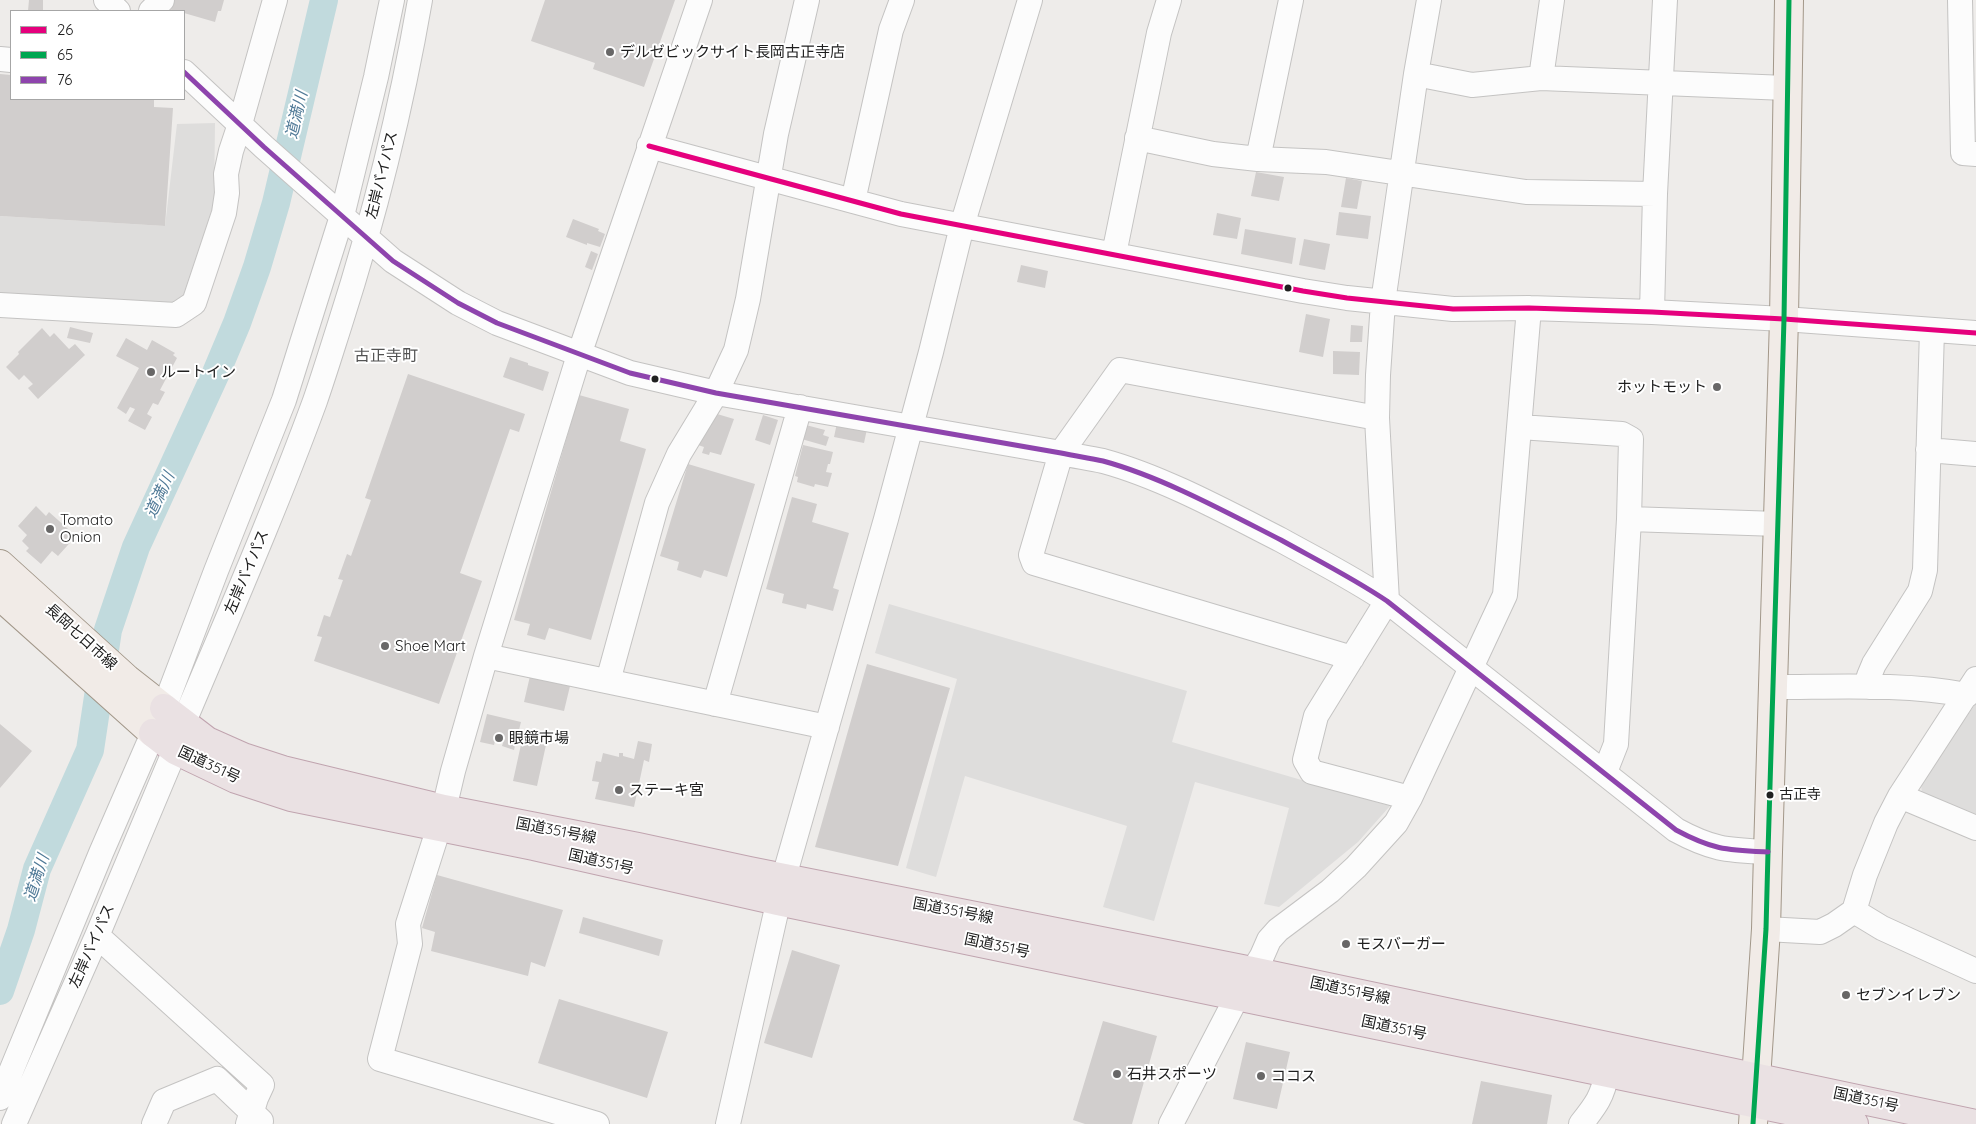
<!DOCTYPE html>
<html>
<head>
<meta charset="utf-8">
<style>
  body { margin:0 }
  #map { position:relative; width:1976px; height:1124px; overflow:hidden; background:#eeecea; font-family:Quicksand,sans-serif }
  canvas { display:block }
  .legend { position:absolute; left:10px; top:10px; width:175px; height:90px; box-sizing:border-box; background:#fff; border:1px solid #a6a6a6; margin:0; padding:6px 9px; list-style:none; font-size:15px; color:#202020 }
  .legend li { display:flex; align-items:center; gap:10px; height:25px }
  .legend b { width:25px; border:1px solid #a6a6a6 }
</style>
</head>
<body>
<div id="map">
<canvas width="1976" height="1124"></canvas>
<ul class="legend">
<li><b style="height:6px;background:#e5007d"></b>26</li>
<li><b style="height:6px;background:#00a651"></b>65</li>
<li><b style="height:6px;background:#8e44ad"></b>76</li>
</ul>
</div>
<script>
const g = document.querySelector('canvas').getContext('2d');
g.lineJoin = 'round';
function paint(path, color) {
  g.fillStyle = color;
  g.fill(path, 'evenodd');
}
function strokePath(path, color, width, dash) {
  g.strokeStyle = color;
  g.lineWidth = width;
  g.lineCap = dash ? 'butt' : 'round';
  g.setLineDash(dash || []);
  g.stroke(path);
}
function drawText(font, color, halo, rows, align = 'center') {
  g.font = font + ' Quicksand,"Noto Sans JP",sans-serif';
  g.lineWidth = 4;
  g.setLineDash([]);
  g.textBaseline = 'middle';
  g.strokeStyle = halo;
  g.fillStyle = color;
  for (const [text, x, y, turn = 0] of rows) {
    g.save();
    g.translate(x, y);
    g.rotate((+turn || 0) * Math.PI / 180);
    g.textAlign = isNaN(turn) ? turn : align;
    if (halo) g.strokeText(text, 0, 0);
    g.fillText(text, 0, 0);
    g.restore();
  }
}
paint(new Path2D(`
  M215,123L214,203L183,298L176,305L0,294V216L165,226L177,124Z
  M889,604L1187,691L1172,742L1390,806L1358,842L1279,907L1264,904L1289,808L1195,782L1154,921L1103,907L1127,826L965,776L936,877L906,868L957,679L875,653Z
  M1976,703V816L1922,795L1921,783Z`), '#dedddc');
strokePath(new Path2D(`
  M0,991L21,930L37,869L90,750L108,630L136,547L216,373L237,323L257,267L276,203L324,0`), '#c1dadd', 28);
paint(new Path2D(`
  M29,0H43V11H28Z
  M174,0H224L221,11H218L215,22L184,13V11L171,10Z
  M545,0H675L644,87L593,69L595,63L531,41Z
  M0,74L11,75V99H154V107L173,108L165,226L0,216Z
  M1256,172L1284,177L1279,201L1251,196Z
  M1346,178L1362,181L1357,209L1341,207Z
  M1339,212L1371,216L1368,239L1336,235Z
  M1217,213L1241,218L1237,239L1213,235Z
  M573,219L599,229L598,231L605,234L600,247L587,243V245L566,237Z
  M1245,229L1296,238L1292,264L1241,254Z
  M1304,239L1330,244L1325,270L1299,265Z
  M591,251L598,254L592,270L585,267Z
  M1021,265L1048,271L1045,288L1017,282Z
  M1306,314L1330,319L1323,357L1299,352Z
  M1351,325L1363,326L1362,342H1350Z
  M70,327L93,333L90,343L67,338Z
  M42,328L50,337L54,333L69,349L75,344L85,355L38,399L28,388L33,384L24,375L19,380L6,367L19,354L18,352Z
  M126,338L147,350L152,340L175,353L173,355L177,358L160,390L165,392L158,405L153,403L147,414L152,417L145,430L128,421L135,409L130,407L126,414L117,408L139,368L116,356Z
  M1333,351L1360,352L1359,375L1333,374Z
  M510,357L528,363V365L549,372L543,391L503,377Z
  M408,374L525,414L519,432L510,429L460,573L482,581L439,704L314,661L322,637L317,636L324,615L330,617L343,580L338,579L347,554L351,556L371,500L365,498Z
  M579,395L629,409L620,441L646,449L591,640L549,628L545,640L527,635L530,624L514,620Z
  M707,411L734,419L721,455L710,452L709,455L702,453L704,447L698,445Z
  M763,415L778,420L770,445L755,440Z
  M837,423L867,429L864,443L834,437Z
  M802,424L825,430L823,435L829,437L826,446L798,438Z
  M803,445L833,452L830,464H828L826,472L832,473L828,487L815,484L814,487L797,482L798,477L795,476Z
  M688,464L755,484L727,577L704,570L701,578L677,570L679,562L660,556Z
  M792,497L817,504L812,522L849,533L833,588L839,590L833,611L807,604L806,609L782,603L784,594L766,589Z
  M36,506L46,516L49,512L76,536L58,556L52,551L41,564L26,551L29,548L22,541L27,535L18,526Z
  M867,664L950,688L898,866L815,847Z
  M530,676L570,686L564,711L524,702Z
  M487,714L521,722L514,750L502,746L503,743L495,741L494,745L480,742Z
  M0,724L32,751L0,788Z
  M522,740L546,745L537,786L513,781Z
  M638,741L652,744L649,762L644,760L634,807L595,799L599,782L592,781L596,761L601,762L603,753L619,757V753H623V756L634,759Z
  M437,875L563,910L545,967L531,962L528,976L431,951L435,932L422,928Z
  M583,917L663,940L659,956L579,933Z
  M792,950L840,965L812,1058L764,1043Z
  M559,999L668,1032L647,1098L538,1063Z
  M1103,1021L1157,1036L1132,1124H1085L1073,1120Z
  M1246,1042L1290,1052L1277,1109L1233,1099Z
  M1481,1081L1552,1095L1547,1124H1472Z`), '#d1cecd');
const minor = new Path2D(`
  M106,0L118,11
  M1960,0L1963,153L1976,154
  M151,11L162,0
  M0,59L11,60
  M184,72L264,147L393,261L458,303L497,323L630,373L716,393L1061,453C1075,456 1089,458 1103,461C1162,477 1226,512 1281,540C1317,560 1353,578 1387,601L1676,830C1713,850 1727,850 1768,852
  M1416,74L1472,85L1541,78L1786,88
  M1541,78L1552,0
  M1137,138L1213,154L1258,159L1326,162L1526,192L1655,194
  M649,146L901,214L1303,291L1347,298L1453,309L1529,308L1652,312L1784,319L1976,333
  M1258,159L1291,0
  M853,201L891,30L902,0
  M1114,254L1159,33L1169,0
  M0,305L176,315L194,303L224,213L227,193L226,174L231,151L240,124L275,0
  M1652,312L1655,194L1665,0
  M1520,427L1622,434L1631,439L1629,519L1616,744L1605,772
  M1928,450L1976,454
  M1629,519L1778,524
  M486,656L827,727
  M1352,658L1034,563L1031,555L1061,453L1120,370L1377,418
  M1976,679L1900,796L1886,823L1865,875L1854,911L1882,928L1976,971
  M608,681L657,503L679,454L716,393L736,350L748,299L776,134L807,0
  M1773,687C1837,687 1903,683 1967,695
  M1869,687V676L1874,664L1920,591L1925,570L1932,330
  M715,704L800,407
  M1900,796L1976,828
  M1410,798L1312,772L1305,760L1316,716L1387,601L1377,418L1378,375L1383,302L1416,74L1429,0
  M444,809L453,771L486,656L579,355L700,0
  M439,827L408,924L410,944L380,1059L597,1124
  M1766,929L1820,932L1834,925L1854,911
  M104,942L262,1085L256,1098L248,1124
  M0,1098L101,853L164,708L216,571L284,400L342,216L376,77L392,0
  M14,1124L97,936L175,750L183,724C228,617 275,510 315,401C324,375 332,349 340,324C374,218 401,110 420,0
  M154,1124L164,1101L217,1079L261,1121
  M728,1124L784,877L886,519L931,352L962,226L1030,0
  M1171,1124L1238,995L1262,956L1269,940L1278,930L1330,891L1356,867L1396,823L1410,798L1505,595L1529,308
  M1581,1124C1596,1105 1603,1096 1607,1072`);
const major = new Path2D(`
  M0,564L127,679L164,708
  M0,596L153,733
  M1753,1124L1766,929L1768,852L1784,319L1789,0`);
const highway = new Path2D(`
  M164,708L207,741L243,757L283,770L444,809L638,847L749,871L1252,971L1976,1124
  M153,733L175,750L236,779L291,797L534,846L778,901L1854,1124`);
strokePath(minor, '#c4c3c2', 26);
strokePath(major, '#a29789', 30);
strokePath(highway, '#c0a4af', 30);
strokePath(minor, '#fcfcfc', 24);
strokePath(major, '#f1ebe7', 28);
strokePath(highway, '#eae1e3', 28);
strokePath(new Path2D(`
  M649,146L901,214L1303,291L1347,298L1453,309L1529,308L1652,312L1784,319L1976,333`), '#e5007d', 5);
strokePath(new Path2D(`
  M1753,1124L1766,929L1768,852L1784,319L1789,0`), '#00a651', 5);
strokePath(new Path2D(`
  M184,72L264,147L393,261L458,303L497,323L630,373L716,393L1061,453C1075,456 1089,458 1103,461C1162,477 1226,512 1281,540C1317,560 1353,578 1387,601L1676,830C1713,850 1727,850 1768,852`), '#8e44ad', 5);
for (const [x, y, r, color] of [
  [610,52,5,"#686767"],
  [1288,288,4.5,"#202020"],
  [151,372,5,"#686767"],
  [655,379,4.5,"#202020"],
  [1717,387,5,"#686767"],
  [50,529,5,"#686767"],
  [385,646,5,"#686767"],
  [499,738,5,"#686767"],
  [619,790,5,"#686767"],
  [1770,795,4.5,"#202020"],
  [1346,944,5,"#686767"],
  [1846,995,5,"#686767"],
  [1117,1074,5,"#686767"],
  [1261,1076,5,"#686767"]
]) {
  const dot = new Path2D();
  dot.arc(x, y, r, 0, 2 * Math.PI);
  g.fillStyle = color;
  g.fill(dot);
  strokePath(dot, '#fff', 2);
}
drawText('14px', '#202020', '#fff', [
  ["古正寺",1779,795]
], 'left');
drawText('15px', '#202020', '#fff', [
  ["デルゼビックサイト長岡古正寺店",620,52],
  ["ルートイン",161,372],
  ["ホットモット",1707,387,"right"],
  ["Tomato",60,520],
  ["Onion",60,537],
  ["Shoe Mart",395,646],
  ["眼鏡市場",509,738],
  ["ステーキ宮",629,790],
  ["モスバーガー",1356,944],
  ["セブンイレブン",1856,995],
  ["石井スポーツ",1127,1074],
  ["ココス",1271,1076]
], 'left');
drawText('15px', '#202020', '#fff', [
  ["左岸バイパス",382,175,-76],
  ["左岸バイパス",247,572,-67],
  ["長岡七日市線",81,637,42],
  ["国道351号",209,765,25],
  ["国道351号線",556,831,11],
  ["国道351号",601,862,13],
  ["国道351号線",953,911,11],
  ["左岸バイパス",92,946,-66],
  ["国道351号",997,946,12],
  ["国道351号線",1350,991,12],
  ["国道351号",1394,1028,12],
  ["国道351号",1866,1100,12]
]);
drawText('italic 16px', '#507a97', '#fff', [
  ["道満川",297,115,-77],
  ["道満川",160,495,-65],
  ["道満川",37,878,-72]
]);
drawText('16px', '#535353', '#fff', [
  ["古正寺町",386,356]
]);
</script>
</body>
</html>
